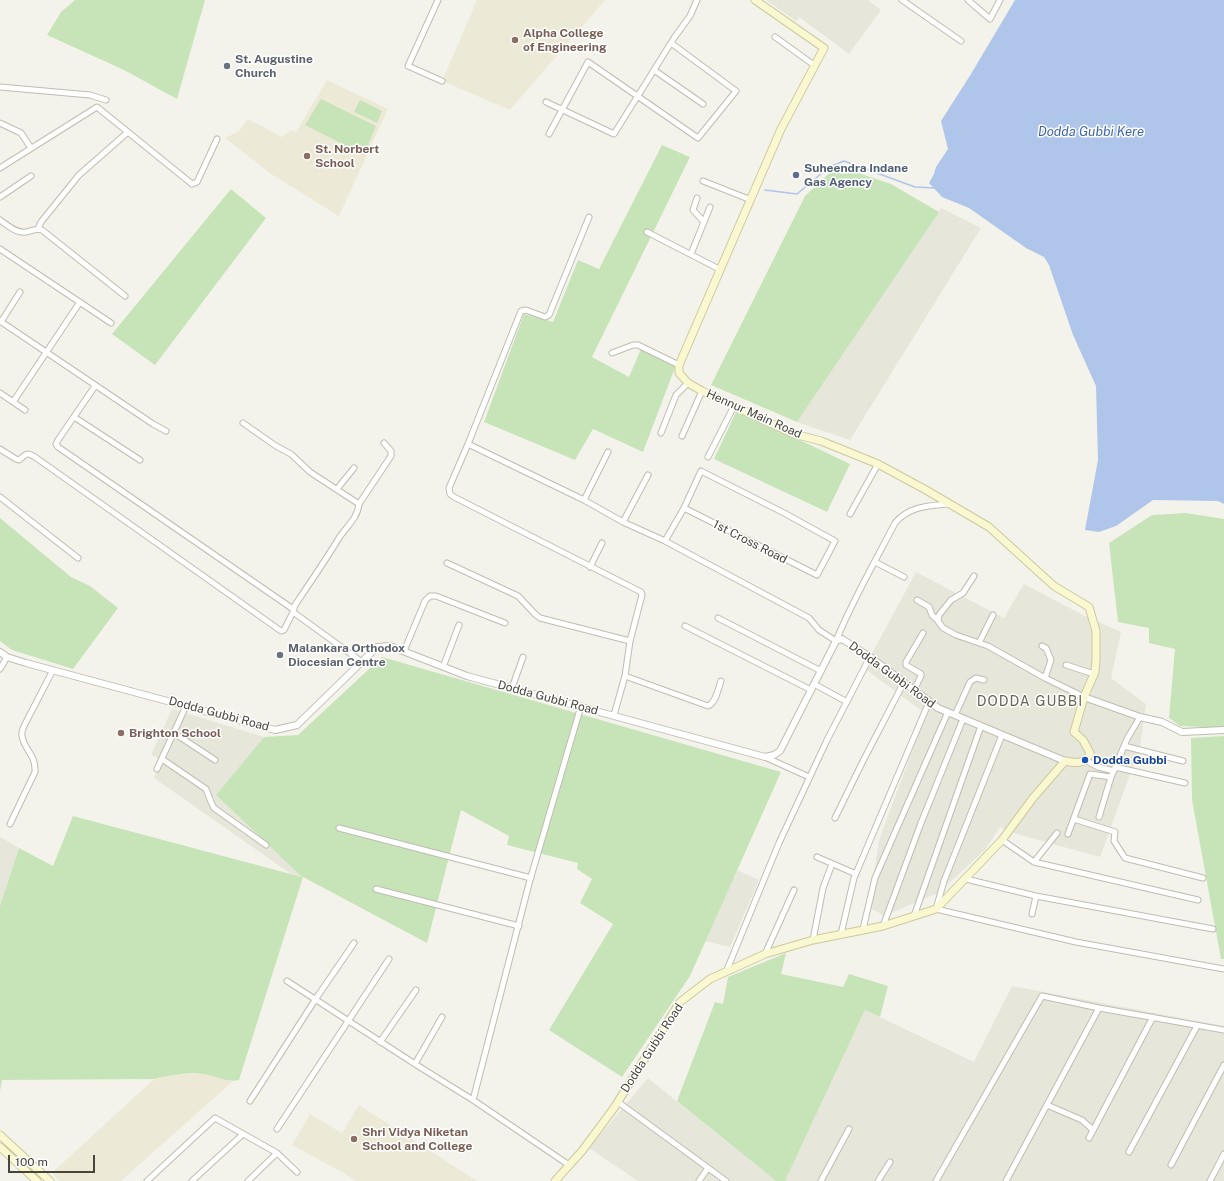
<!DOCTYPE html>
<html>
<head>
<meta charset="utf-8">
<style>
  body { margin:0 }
  #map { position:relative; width:1224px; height:1181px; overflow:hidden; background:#f4f3eb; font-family:"Public Sans",sans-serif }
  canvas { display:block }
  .scale { position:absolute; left:8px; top:1155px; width:87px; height:18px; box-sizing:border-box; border:2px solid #48453a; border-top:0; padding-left:5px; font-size:12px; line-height:14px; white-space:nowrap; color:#48453a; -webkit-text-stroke:3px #fff; paint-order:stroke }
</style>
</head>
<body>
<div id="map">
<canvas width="1224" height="1181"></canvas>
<div class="scale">100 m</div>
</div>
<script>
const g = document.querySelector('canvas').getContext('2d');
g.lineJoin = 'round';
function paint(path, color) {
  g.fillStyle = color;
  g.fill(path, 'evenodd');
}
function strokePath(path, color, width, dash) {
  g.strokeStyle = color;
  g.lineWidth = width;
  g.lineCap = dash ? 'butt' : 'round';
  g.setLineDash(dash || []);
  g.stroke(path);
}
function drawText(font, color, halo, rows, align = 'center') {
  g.font = font + ' "Public Sans",sans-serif';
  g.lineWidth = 3;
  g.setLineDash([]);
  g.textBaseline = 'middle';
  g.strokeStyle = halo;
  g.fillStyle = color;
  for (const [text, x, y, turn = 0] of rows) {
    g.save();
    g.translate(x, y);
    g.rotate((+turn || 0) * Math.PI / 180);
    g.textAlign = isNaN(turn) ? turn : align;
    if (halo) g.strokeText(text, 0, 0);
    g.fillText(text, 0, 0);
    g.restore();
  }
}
paint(new Path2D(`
  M766,0H868L881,10L849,54L799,17L796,21Z
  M941,208L981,228L850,440L797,422Z
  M916,572L1004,618L1024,584L1083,615L1121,632L1111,678L1146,704L1140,747L1100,857L1017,834L1000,827L985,850L938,893L884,916L869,907L879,840L926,714L864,668Z
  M172,709L264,737L216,795L303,877L291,874L154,778L161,759L151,755Z
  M0,837L19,848L0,906Z
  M737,870L759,880L730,947L705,941Z
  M1012,986L1224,1026V1181H785L865,1010L974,1062Z
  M648,1078L776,1181H638L589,1148Z`), '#e7e6da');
paint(new Path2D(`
  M477,0H605L510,110L442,81Z
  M327,80L388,109L339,216L271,174L225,138L239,131L248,119L282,137L291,130L296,132Z
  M176,1074H205L232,1082L121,1181H59L52,1173L154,1079Z
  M359,1105L477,1181H355L345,1174L292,1145L310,1114L342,1133Z`), '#ecead7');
paint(new Path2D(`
  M75,0H205L177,99L124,70L47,35L61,12Z
  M321,99L376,126L364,155L305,125Z
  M360,100L382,111L377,123L354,112Z
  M662,145L690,157L592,357L629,377L641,349L676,365L643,452L593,429L575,460L484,422L524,314L553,322L578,260L599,269Z
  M837,166L891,184L939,212L797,422L711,385L805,196Z
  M231,189L266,218L155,365L112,334Z
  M737,410L850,464L827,512L714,459Z
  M1186,513L1224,519V728L1180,726L1169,718L1175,649L1149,643V628L1118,622L1109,543L1152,515Z
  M0,518L71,577L90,586L118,608L73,669L12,650L0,641Z
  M382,657L781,772L690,976L622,1077L549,1030L613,924L580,903L592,879L577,869L578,863L507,845L509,836L461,810L427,943L303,877L239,1080C226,1083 216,1076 204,1074C187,1072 171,1075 154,1079L2,1080L0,1091V906L19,848L53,866L73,816L302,877L216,795L264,737L298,735Z
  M1224,736V959H1221L1192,800L1191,738Z
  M786,953L781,974L843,987L849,974L888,986L880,1017L865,1010L785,1181H776L677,1101L715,1002L723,1004L728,977Z`), '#c7e4b9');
paint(new Path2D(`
  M1015,0H1224V504L1218,501L1153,500L1116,526L1099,532L1085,530L1098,460L1096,386L1073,335L1049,265L1044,257L1026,248L969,208L942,197L929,183L934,174L936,167L948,149L941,121L971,74Z`), '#afc5ea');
strokePath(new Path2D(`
  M765,190L797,194L829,167L844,161L915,187L935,188`), '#afc5ea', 1.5);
const minor = new Path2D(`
  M438,0L408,66L442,81
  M902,0L961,41
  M968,0L990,19L1000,0
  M775,37L814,65
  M654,70L703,104
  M0,87L90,95L106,100
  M546,102L614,134L674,38L690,16L697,0
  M0,123L21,133L31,148
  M549,134L588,62L698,138L736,91L671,43
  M0,168L97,107L192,184L197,182L217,139
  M703,181L751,200
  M0,197L31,176
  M697,198L693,210L704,222
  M589,217L549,315L545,317L526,310L521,311L468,444L449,488L450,494L454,497L641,592L642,595L630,641L625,676L614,715
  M0,220C7,225 17,234 26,232C32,231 36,228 42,230L125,296
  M38,229L41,222L79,175L128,132
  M647,232L721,270
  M0,249L111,323
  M691,254L710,207
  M0,321L153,424L166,431
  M1,322L20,292
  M612,353L633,345H638L679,365
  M95,386L58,440L56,444L58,447L293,609
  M0,393L25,410
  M13,402L80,302
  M74,417L140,460
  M243,423L276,446L291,454L310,472L359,504C358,518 346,527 339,538C325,561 310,583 295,605L293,612L362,662
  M661,433L676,395L688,383
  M682,436L702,391
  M468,444L584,500L623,522L665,541L809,618L819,630L836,641C852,601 875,562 895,523C909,506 929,506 949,504
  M0,449L16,459L19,460C26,455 25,451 35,457L281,631L284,630L293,612
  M708,457L734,406
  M337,489L354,468
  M0,497L78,558
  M584,500L608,452
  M359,504L391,456V451L384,443
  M850,514L878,464
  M623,522L648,475
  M665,541L684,508L701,471L784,513L835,541L817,575L684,508
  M875,562L904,577
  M447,563L518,596L535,614L540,618L630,641
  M590,567L602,543
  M974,576L963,593L951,600L939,615L938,621L943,628L956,635L988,646L1045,678L1084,697
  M917,600L929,607L932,615L938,621
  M718,618L821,671
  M685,626L811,690
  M979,643L993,615
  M1042,646L1046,648L1051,660L1045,678
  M404,651L425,601L430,596H436L505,623
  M1066,665L1094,674
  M443,667L459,625
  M0,669L7,657
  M625,676L708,706C716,703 718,689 721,681
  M814,684L847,702
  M512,688L523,657
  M914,690L921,676V674L906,665V662L923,633
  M955,715L970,682L976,678L984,680
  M174,733L215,760
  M1002,735L944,881L936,909L1076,942L1224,969
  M1124,746L1183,761
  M765,757L809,777
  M162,759L206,789L211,802L214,808L266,845
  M1085,760L1098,767L1114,771
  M1115,767L1185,783
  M157,769L186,706
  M1099,817L1111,777L1127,739L1140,717
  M835,818L862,763L904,682
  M1074,819L1115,832L1114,841L1125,858L1203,878
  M10,824L35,772C36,754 24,750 22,736C21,732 23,728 25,724L53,670
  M339,828L531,878
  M1068,834L1090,774L1111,777
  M1002,840L1034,862L1198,900
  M817,857L856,874
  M1034,862L1057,833
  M966,879L1036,896L1213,929
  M376,889L519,926
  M1032,914L1036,896
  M914,916L981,726
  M883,926L921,823L963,719
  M863,929L875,878L948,712
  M841,934L854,878L929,702
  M813,940L823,888L832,864
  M765,954L794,890
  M726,972L779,843L827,740L870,657
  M287,981L415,1064L473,1100L569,1165
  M380,1042L416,990
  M415,1064L442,1017
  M473,1100L530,880L581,706
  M250,1101L315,1000L354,943
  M618,1102L726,1181
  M1047,1105L1082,1120L1093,1130
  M277,1129L389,959
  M1089,1138L1153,1017
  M1129,1152L1197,1026
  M1171,1165L1224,1065
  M147,1181L215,1118L277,1153L297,1172
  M192,1181L243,1134
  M248,1181L277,1153
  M699,1181L708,1168
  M821,1181L849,1129
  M878,1181L890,1162
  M936,1181L1042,996L1099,1008L1224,1030
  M1006,1181L1099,1008
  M1210,1181L1224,1154`);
const tertiary = new Path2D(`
  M0,652L7,657L26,663L275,730L297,725L377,647L390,646L467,676L765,757L774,755L780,751L836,641L842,639L870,657L938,708L1065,761
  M1084,697L1140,717L1162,722L1182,732L1224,730`);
const secondary = new Path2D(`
  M0,1135L50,1181
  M0,1147L37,1181
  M555,1181L582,1151L614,1108L680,1002L710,979L765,954L813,940L883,926L936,909L1002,840L1033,798L1065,761C1075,763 1086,765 1090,753L1083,740L1074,732L1084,697L1095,672L1096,659V631L1089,607L1054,586L989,527L926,490L878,464L821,441L794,434L702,391L688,383L679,373V365L781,129L824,48L755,0`);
strokePath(minor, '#bfbdaf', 7);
strokePath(tertiary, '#bfbdaf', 8);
strokePath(secondary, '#ccc99e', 9);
strokePath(minor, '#fff', 5);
strokePath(tertiary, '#fff', 6);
strokePath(secondary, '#faf8d0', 7);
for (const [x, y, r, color] of [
  [515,40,4,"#8d6e63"],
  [227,66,4,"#6b7280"],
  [307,156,4,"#8d6e63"],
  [796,175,4,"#5c6f8a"],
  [280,655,4,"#6b7280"],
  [121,733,4,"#8d6e63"],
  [1085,760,4,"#1a4fb4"],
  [354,1139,4,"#8d6e63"]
]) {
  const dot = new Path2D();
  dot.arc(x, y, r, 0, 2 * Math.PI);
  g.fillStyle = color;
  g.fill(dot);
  strokePath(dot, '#fff', 1.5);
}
drawText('bold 12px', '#785e54', '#fff', [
  ["Alpha College",523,33],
  ["of Engineering",523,47],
  ["St. Norbert",315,149],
  ["School",315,163],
  ["Brighton School",129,733],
  ["Shri Vidya Niketan",362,1132],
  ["School and College",362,1146]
], 'left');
drawText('bold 12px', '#5b616d', '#fff', [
  ["St. Augustine",235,59],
  ["Church",235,73],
  ["Malankara Orthodox",288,648],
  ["Diocesian Centre",288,662]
], 'left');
drawText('bold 12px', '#4e5e75', '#fff', [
  ["Suheendra Indane",804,168],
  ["Gas Agency",804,182]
], 'left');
drawText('12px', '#48453a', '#fff', [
  ["Hennur Main Road",754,414,24],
  ["1st Cross Road",750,542,27],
  ["Dodda Gubbi Road",892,675,36],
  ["Dodda Gubbi Road",548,698,15],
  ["Dodda Gubbi Road",219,714,15],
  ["Dodda Gubbi Road",652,1048,-57]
]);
drawText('bold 12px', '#164399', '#fff', [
  ["Dodda Gubbi",1093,760]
], 'left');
drawText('italic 13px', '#3d65aa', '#fff', [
  ["Dodda Gubbi Kere",1091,132]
]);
g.letterSpacing = '1px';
drawText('14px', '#696552', '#fff', [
  ["DODDA GUBBI",1030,702]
]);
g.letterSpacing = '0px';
</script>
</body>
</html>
